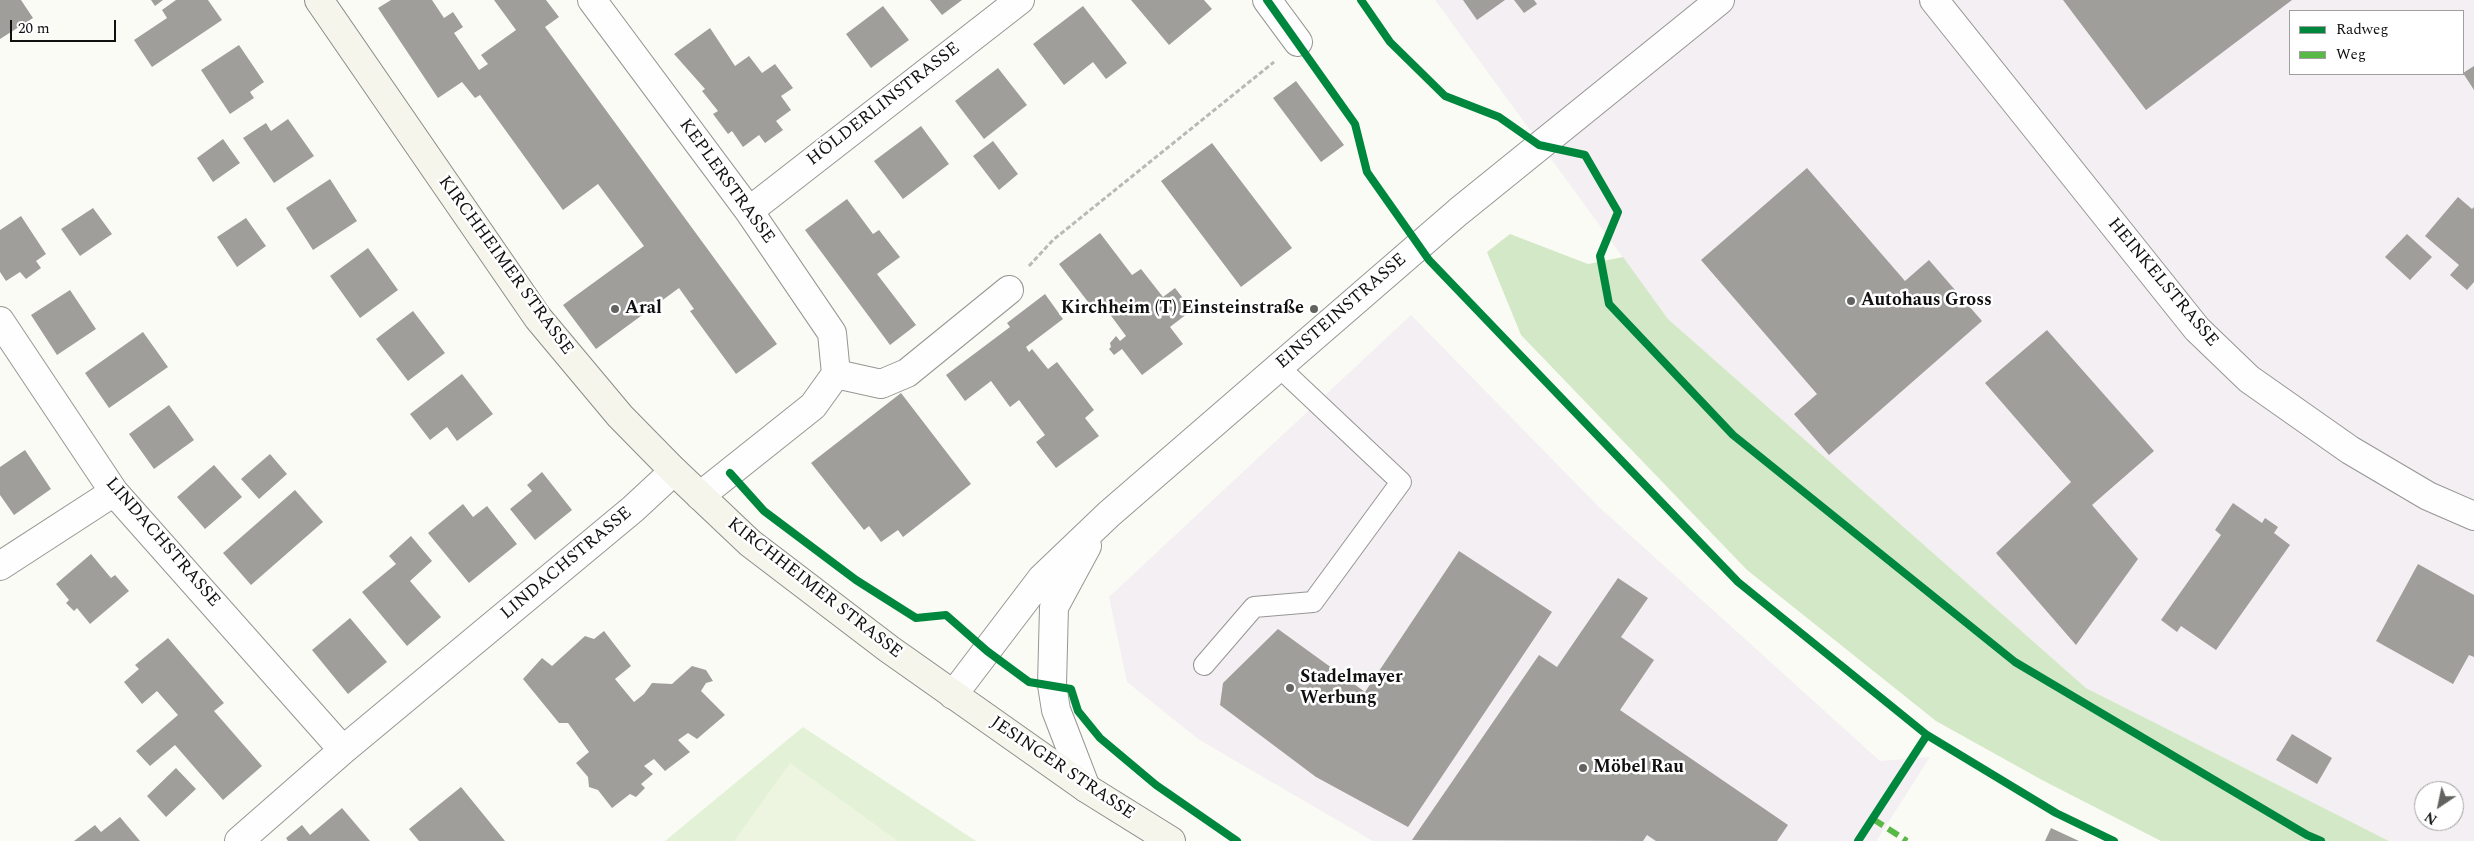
<!DOCTYPE html>
<html>
<head>
<meta charset="utf-8">
<style>
  body { margin:0 }
  #map { position:relative; width:2474px; height:841px; overflow:hidden; background:#fbfbf6; font-family:Spectral,serif }
  canvas { display:block }
  .legend { position:absolute; left:2289px; top:10px; width:175px; height:65px; box-sizing:border-box; background:#fff; border:1px solid #9f9f9f; margin:0; padding:6px 9px; list-style:none; font-size:15px; color:#101010 }
  .legend li { display:flex; align-items:center; gap:10px; height:25px }
  .legend b { width:25px; border:1px solid #9f9f9f }
  .north { position:absolute; left:2414px; top:781px; width:50px; height:50px; box-sizing:border-box; background:#fff; border:1px solid #9f9f9f; border-radius:50%; rotate:214deg; font-size:14px; font-weight:700; line-height:20px; text-align:center; color:#101010 }
  .north::after { content:''; display:block; margin:auto; width:18px; height:22px; background:#626260; clip-path:polygon(50% 0,100% 100%,50% 72%,0 100%) }
  .scale { position:absolute; left:10px; top:20px; width:106px; height:22px; box-sizing:border-box; border:2px solid #101010; border-top:0; padding-left:6px; font-size:15px; line-height:18px; white-space:nowrap; color:#101010; -webkit-text-stroke:4px #fff; paint-order:stroke }
</style>
</head>
<body>
<div id="map">
<canvas width="2474" height="841"></canvas>
<ul class="legend">
<li><b style="height:6px;background:#00873e"></b>Radweg</li>
<li><b style="height:6px;background:#58b947"></b>Weg</li>
</ul>
<div class="north">N</div>
<div class="scale">20 m</div>
</div>
<script>
const g = document.querySelector('canvas').getContext('2d');
g.lineJoin = 'round';
function paint(path, color) {
  g.fillStyle = color;
  g.fill(path, 'evenodd');
}
function strokePath(path, color, width, dash) {
  g.strokeStyle = color;
  g.lineWidth = width;
  g.lineCap = dash ? 'butt' : 'round';
  g.setLineDash(dash || []);
  g.stroke(path);
}
function drawText(font, color, halo, rows, align = 'center') {
  g.font = font + ' Spectral,serif';
  g.lineWidth = 5;
  g.setLineDash([]);
  g.textBaseline = 'middle';
  g.strokeStyle = halo;
  g.fillStyle = color;
  for (const [text, x, y, turn = 0] of rows) {
    g.save();
    g.translate(x, y);
    g.rotate((+turn || 0) * Math.PI / 180);
    g.textAlign = isNaN(turn) ? turn : align;
    if (halo) g.strokeText(text, 0, 0);
    g.fillText(text, 0, 0);
    g.restore();
  }
}
paint(new Path2D(`
  M1435,0H2474V841H2389L2086,688L1668,319ZM2290,11H2463V74H2290ZM2424,791H2454V821H2424Z
  M1411,315L1599,507L1880,761L1930,757L1877,840L1879,841H1373L1198,739L1127,682L1109,597Z`), '#f4eff2');
paint(new Path2D(`
  M803,727L976,841H665Z`), '#e3f1d7');
paint(new Path2D(`
  M1510,234L1588,264L1623,257L1668,319L2086,688L2389,841H2161L2042,780L1936,721L1747,570L1521,335L1487,252Z`), '#d3e8c6');
paint(new Path2D(`
  M790,763L898,841H734Z`), '#edf5e1');
paint(new Path2D(`
  M0,0H21L33,18L0,39Z
  M151,0H163L155,6Z
  M176,0H208L222,20L152,67L134,40L167,18L162,10Z
  M391,0H432L444,18L453,12L463,27L454,33L479,70L488,64L481,55L516,30L494,0H546L559,17L545,27L777,344L736,374L690,311L694,309L679,288L596,349L563,305L644,246L598,184L563,210L480,95L475,98L462,82L438,98L378,8Z
  M930,0H962L942,15Z
  M1131,0H1204L1212,9L1169,45Z
  M1463,0H1505L1477,20Z
  M1514,0H1534L1537,4L1524,13Z
  M2063,0H2292L2146,110Z
  M883,6L909,40L871,68L846,34Z
  M1083,6L1127,63L1106,79L1093,62L1064,85L1033,44Z
  M710,28L735,66L749,56L762,73L775,64L793,88L781,96L791,110L776,121L783,130L765,143L759,135L743,147L732,131L728,134L713,114L718,111L702,91L705,89L674,54Z
  M239,45L264,82L250,92L254,98L230,114L201,70Z
  M2474,66V90L2463,73Z
  M998,68L1027,105L984,139L955,101Z
  M1296,81L1344,145L1321,162L1273,98Z
  M288,119L314,156L274,183L243,138L266,123L271,131Z
  M921,126L949,164L903,199L874,161Z
  M223,139L240,163L213,182L197,158Z
  M993,141L1018,174L999,190L973,156Z
  M1212,143L1292,248L1241,287L1161,181Z
  M1807,168L1905,281L1929,260L1982,321L1829,455L1794,414L1817,394L1701,260Z
  M330,179L357,221L313,250L286,208Z
  M2458,197L2472,209L2474,207V282L2467,290L2450,275L2459,265L2425,236Z
  M847,199L873,234L879,230L900,257L877,274L916,325L890,345L805,230Z
  M93,208L112,234L80,256L61,229Z
  M21,216L46,254L36,261L41,268L26,279L20,272L6,281L0,272V230Z
  M246,218L266,246L237,267L217,237Z
  M1100,233L1132,275L1141,269L1163,297L1175,288L1192,310L1170,327L1183,344L1142,375L1122,349L1114,355L1109,349L1111,347L1110,343L1116,336L1120,341L1126,336L1106,309L1098,315L1059,264Z
  M2407,234L2432,257L2410,280L2385,257Z
  M368,248L398,290L360,318L330,276Z
  M70,290L96,329L57,355L31,315Z
  M1045,294L1063,319L1026,347L1029,352L1032,349L1048,369L1057,362L1094,410L1085,418L1099,436L1056,468L1036,442L1045,435L1019,400L1010,407L991,381L965,401L946,375L1010,327L1007,323Z
  M413,311L445,353L408,381L376,339Z
  M2047,330L2154,451L2092,505L2138,559L2076,645L1996,553L2071,482L1985,383Z
  M143,332L168,367L109,408L85,373Z
  M462,374L493,414L457,441L447,427L430,440L410,414Z
  M901,393L971,484L903,537L898,530L881,542L869,526L864,530L811,463Z
  M169,405L194,440L154,469L129,434Z
  M25,450L51,489L14,515L0,495V467Z
  M270,454L287,474L259,499L241,479Z
  M214,465L242,497L205,529L177,497Z
  M542,472L572,510L535,540L510,509L532,491L527,485Z
  M295,490L323,522L251,585L223,553Z
  M2233,503L2262,523L2265,518L2278,527L2274,533L2290,545L2216,650L2181,626L2177,632L2161,620L2221,535L2215,530Z
  M463,504L473,517L487,506L517,544L469,583L428,533Z
  M411,536L432,561L410,581L441,617L407,646L362,592L396,564L389,556Z
  M1459,551L1552,612L1408,827L1316,777L1220,705L1223,683L1278,629L1365,692Z
  M91,554L111,578L115,575L129,591L90,624L77,608L74,611L66,603L69,600L56,584Z
  M2418,564L2474,595V657L2469,655L2453,684L2376,641Z
  M1618,578L1648,598L1621,637L1654,660L1620,710L1788,825L1777,841H1656L1647,835L1643,841L1412,840L1539,655L1557,667Z
  M350,618L387,662L348,694L312,650Z
  M604,631L631,666L615,679L634,702L644,694L652,683L672,684L692,666L706,670L713,681L706,683L701,691L725,715L697,739L688,733L678,740L690,752L665,771L654,759L644,766L653,774L641,784L645,788L636,797L630,794L612,808L598,790L589,787L588,777L576,763L589,752L568,723H559L523,679L542,658L552,666L585,636L594,639Z
  M168,638L224,703L214,711L262,766L223,800L175,745L150,766L136,751L178,715L157,691L142,704L124,682L139,669L135,665Z
  M2292,734L2332,758L2317,784L2276,760Z
  M176,768L196,789L166,817L147,796Z
  M461,787L505,841H419L409,829Z
  M342,808L370,841H288L286,838L302,825L310,835Z
  M120,817L140,841H74L95,825L101,832Z
  M2051,828L2079,841H2045Z`), '#9f9e9b');
const service = new Path2D(`
  M1204,665L1254,607L1313,602L1401,482L1279,367`);
const minor = new Path2D(`
  M592,0L749,211L832,333L836,374L813,406L700,496
  M1267,0L1298,42
  M1934,0L2197,329L2249,379L2350,450L2428,496L2474,516
  M749,211L1020,0
  M0,321L114,492L343,750L633,509L674,471
  M836,374L881,384L907,373L1009,290
  M0,566L114,492
  M239,841L343,750`);
const tertiary = new Path2D(`
  M953,695L1042,578L1109,514L1458,212L1720,0
  M1086,788L1056,710L1052,685L1054,607L1087,546`);
const secondary = new Path2D(`
  M319,0L538,318L620,416L674,471L750,543L889,649L1086,788L1171,841`);
strokePath(service, '#969694', 22);
strokePath(minor, '#969694', 30);
strokePath(tertiary, '#969694', 30);
strokePath(secondary, '#8c8c8a', 30);
strokePath(new Path2D(`
  M1315,67L1355,124L1367,172L1401,221
  M1029,266L1053,240L1274,62
  M1439,271L1738,582L1927,735L2056,813L2114,841`), '#b9b9b8', 3, [5, 2.5]);
strokePath(service, '#fefefe', 20);
strokePath(minor, '#fefefe', 28);
strokePath(tertiary, '#fefefe', 28);
strokePath(secondary, '#f5f5eb', 28);
strokePath(new Path2D(`
  M1873,819L1907,841`), '#58b947', 6, [12, 6]);
strokePath(new Path2D(`
  M1267,0L1355,124L1367,172L1429,260L1738,582L1927,735L2056,813L2114,841
  M1361,0L1390,42L1445,96L1499,117L1539,145L1585,155L1618,212L1600,256L1609,304L1733,435L2015,662L2307,835L2321,841
  M730,473L764,511L856,580L916,618L946,615L987,651L1029,682L1071,689L1078,711L1100,738L1156,785L1237,841
  M1858,841L1927,735`), '#00873e', 8);
for (const [x, y, r, color] of [
  [1851,301,5,"#626260"],
  [615,309,5,"#626260"],
  [1314,309,5,"#626260"],
  [1290,688,5,"#626260"],
  [1583,768,5,"#626260"]
]) {
  const dot = new Path2D();
  dot.arc(x, y, r, 0, 2 * Math.PI);
  g.fillStyle = color;
  g.fill(dot);
  strokePath(dot, '#fff', 2);
}
drawText('18px', '#101010', '#fff', [
  ["HÖLDERLINSTRASSE",884,105,-38],
  ["KEPLERSTRASSE",726,182,54],
  ["KIRCHHEIMER STRASSE",505,266,54],
  ["HEINKELSTRASSE",2162,283,50],
  ["EINSTEINSTRASSE",1342,312,-41],
  ["LINDACHSTRASSE",162,543,49],
  ["LINDACHSTRASSE",567,564,-40],
  ["KIRCHHEIMER STRASSE",814,589,38],
  ["JESINGER STRASSE",1062,769,34]
]);
drawText('bold 18px', '#101010', '#fff', [
  ["Autohaus Gross",1861,301],
  ["Aral",625,309],
  ["Kirchheim (T) Einsteinstraße",1304,309,"right"],
  ["Stadelmayer",1300,678],
  ["Werbung",1300,699],
  ["Möbel Rau",1593,768]
], 'left');
</script>
</body>
</html>
